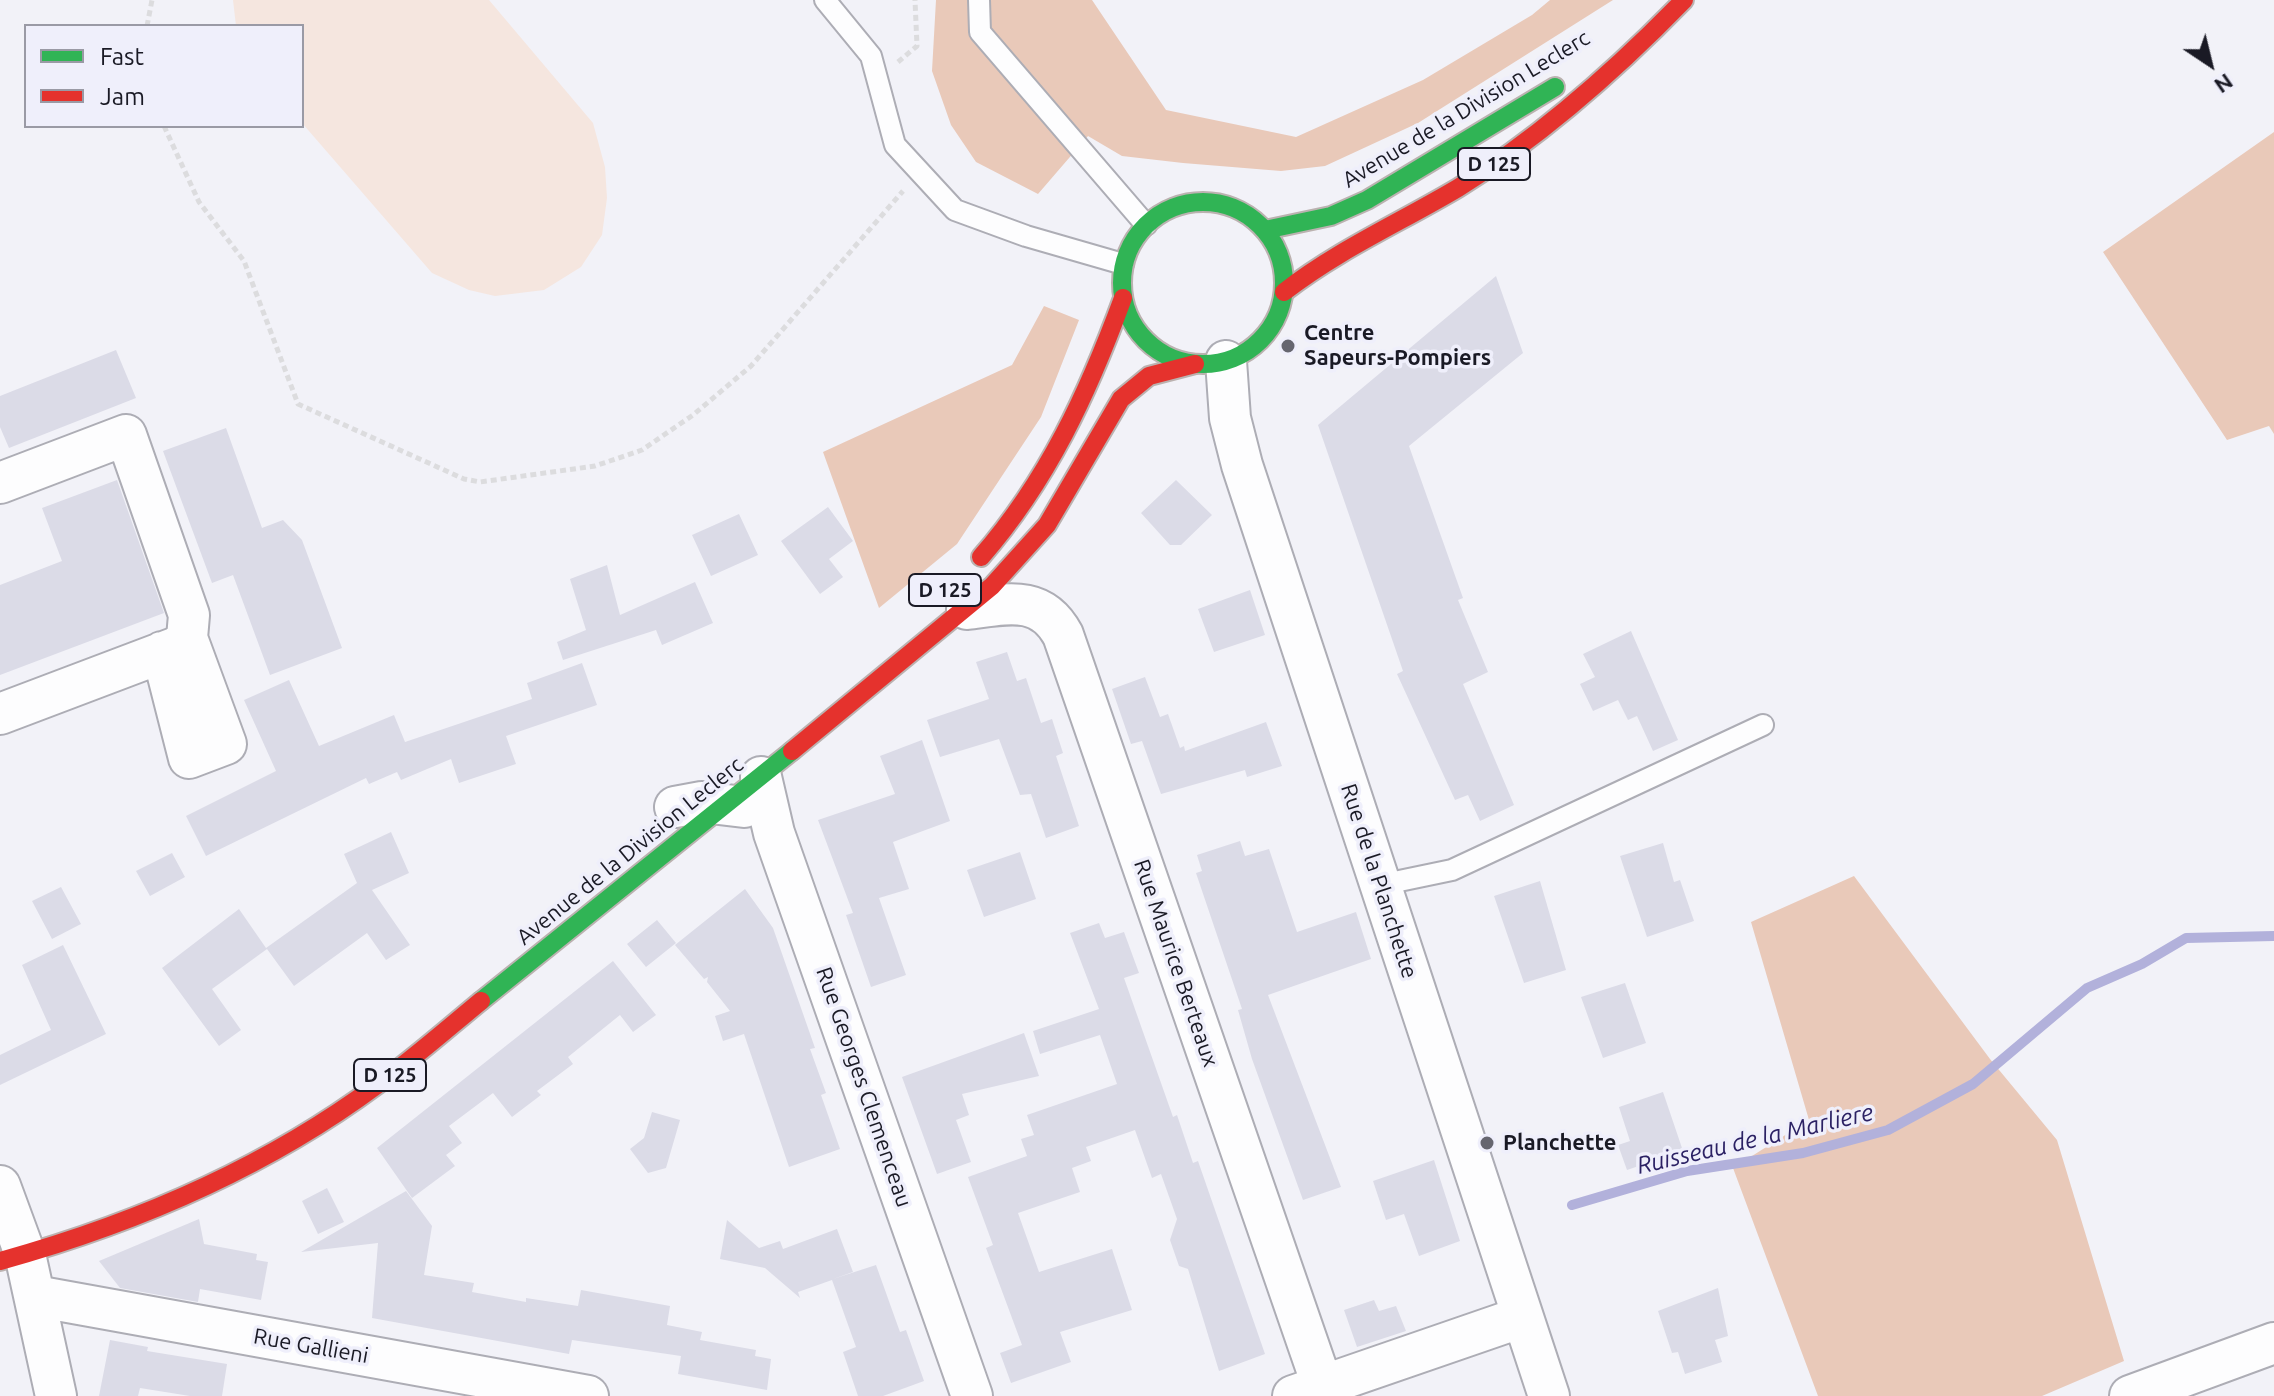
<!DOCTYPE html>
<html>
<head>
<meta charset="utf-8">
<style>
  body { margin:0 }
  #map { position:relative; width:2274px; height:1396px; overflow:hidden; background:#f2f2f8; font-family:Ubuntu,sans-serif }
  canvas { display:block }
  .legend { position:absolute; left:24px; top:24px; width:280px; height:104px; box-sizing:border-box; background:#efeffb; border:2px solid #9a9aa5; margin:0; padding:10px 14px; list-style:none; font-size:24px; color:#1a1a25 }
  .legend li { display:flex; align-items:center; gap:16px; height:40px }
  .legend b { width:40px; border:2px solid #9a9aa5 }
  .north { position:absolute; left:2170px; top:24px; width:80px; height:80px; -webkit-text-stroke:6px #efeffb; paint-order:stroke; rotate:145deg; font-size:22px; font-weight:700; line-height:32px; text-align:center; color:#1a1a25 }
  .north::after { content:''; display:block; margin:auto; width:28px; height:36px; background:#1a1a25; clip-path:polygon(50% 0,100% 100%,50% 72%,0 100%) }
</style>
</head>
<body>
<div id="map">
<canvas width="2274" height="1396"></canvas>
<ul class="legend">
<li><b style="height:10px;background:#30b455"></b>Fast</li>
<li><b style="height:10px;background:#e5322d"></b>Jam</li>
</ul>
<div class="north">N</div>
</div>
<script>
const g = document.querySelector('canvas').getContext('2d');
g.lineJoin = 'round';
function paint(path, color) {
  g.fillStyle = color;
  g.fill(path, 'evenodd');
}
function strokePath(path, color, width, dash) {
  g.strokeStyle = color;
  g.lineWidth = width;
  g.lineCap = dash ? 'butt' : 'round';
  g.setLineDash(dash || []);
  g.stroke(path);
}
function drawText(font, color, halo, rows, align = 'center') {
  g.font = font + ' Ubuntu,sans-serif';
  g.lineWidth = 7;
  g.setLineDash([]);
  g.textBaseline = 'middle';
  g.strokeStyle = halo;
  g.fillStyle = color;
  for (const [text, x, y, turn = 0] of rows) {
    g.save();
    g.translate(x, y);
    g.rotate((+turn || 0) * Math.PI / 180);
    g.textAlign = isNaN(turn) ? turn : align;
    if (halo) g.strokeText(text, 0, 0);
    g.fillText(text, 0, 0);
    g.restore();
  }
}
paint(new Path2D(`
  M233,0H489L593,123L605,167L607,198L602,235L581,267L544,290L495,296L469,290L432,273L302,123V26H236Z`), '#f5e6df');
paint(new Path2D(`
  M936,0H1092L1166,110L1296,137L1423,80L1532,15L1550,0H1613L1418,123L1325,166L1281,171L1183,163L1122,156L1088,136L1038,194L976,162L951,125L932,71Z
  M2274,132V434L2269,426L2227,440L2103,252Z
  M1044,306L1079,320L1041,417L957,544L879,608L823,452L1012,365Z
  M1854,876L1990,1059L2057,1140L2124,1361L2042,1396H1818L1733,1168L1809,1120L1751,922Z`), '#e9c9b9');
strokePath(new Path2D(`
  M1572,1205L1687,1171L1803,1153L1888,1130L1973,1084L2087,988L2142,964L2186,938L2274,936`), '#b2b1db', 10);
paint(new Path2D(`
  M1496,276L1523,353L1409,446L1463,598L1458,600L1488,672L1463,684L1514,805L1480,821L1468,795L1455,800L1397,674L1403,671L1318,425Z
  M116,350L136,398L9,448L0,427V396Z
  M226,428L262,528L283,520L302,540L342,648L270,675L233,575L212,583L163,451Z
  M117,480L164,613L0,675V585L62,561L42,508Z
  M1176,480L1212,515L1181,545H1170L1141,513Z
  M828,507L853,541L829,559L843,577L820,594L781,541Z
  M739,514L758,555L711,576L692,535Z
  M607,565L620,615L695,582L713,623L662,645L656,630L563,660L557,642L586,630L570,579Z
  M1250,590L1265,635L1214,652L1198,609Z
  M1631,631L1678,740L1653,751L1637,716L1628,720L1618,700L1593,711L1580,684L1595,677L1583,654Z
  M1007,652L1017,681L1026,678L1041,723L1052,719L1063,753L1056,756L1079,826L1046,838L1031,794L1020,795L999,739L940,757L927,720L989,699L976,662Z
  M582,663L597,705L506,736L516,764L459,783L451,759L401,780L397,772L369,784L366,778L206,856L186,816L276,771L244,700L289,680L319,746L394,715L405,742L532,699L527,683Z
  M1145,677L1160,717L1168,714L1180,748L1184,746L1185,751L1266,722L1282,766L1247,777L1245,770L1161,794L1142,741L1131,744L1112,689Z
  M922,740L950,821L893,842L909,889L879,898L906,975L871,987L846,915L853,913L818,820L895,794L880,756Z
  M391,832L409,873L372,890L410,945L386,960L367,933L294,986L267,949L212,989L241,1030L219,1046L162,968L239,909L266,948L357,883L344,854Z
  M1240,841L1245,856L1269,849L1297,932L1356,912L1371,959L1268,995L1341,1187L1303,1200L1252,1059L1238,1010L1242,1009L1196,873L1202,871L1197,855Z
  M1663,843L1674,882L1680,880L1694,921L1647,937L1620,856Z
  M1020,852L1036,899L984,917L967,870Z
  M172,853L185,877L150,896L136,871Z
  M1540,881L1566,970L1524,983L1494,896Z
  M61,887L81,924L52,939L32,901Z
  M745,889L773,928L815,1048L810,1049L826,1093L821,1095L840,1149L789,1167L744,1034L723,1041L715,1016L730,1011L707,982L708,977L704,979L675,945Z
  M657,920L676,943L646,967L627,944Z
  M1099,923L1105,938L1124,932L1139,973L1124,978L1173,1117L1177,1115L1193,1163L1198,1161L1265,1354L1219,1371L1188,1269L1179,1266L1170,1240L1177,1219L1161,1174L1152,1178L1135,1130L1086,1147L1091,1161L1072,1168L1080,1192L1018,1213L1039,1272L1112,1249L1132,1310L1060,1332L1071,1362L1011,1383L1000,1353L1022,1345L986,1248L993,1245L968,1177L1027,1156L1021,1139L1034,1135L1027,1115L1117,1084L1100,1035L1040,1054L1033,1031L1099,1009L1070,933Z
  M63,945L106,1034L0,1085V1055L51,1030L22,965Z
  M613,961L656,1015L633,1032L620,1015L568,1057L573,1064L537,1091L541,1095L512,1117L493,1093L449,1126L462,1143L446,1155L455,1166L412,1198L377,1148Z
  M1625,983L1646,1043L1603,1058L1581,997Z
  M1024,1033L1039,1076L962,1094L969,1115L956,1120L971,1162L937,1174L902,1077Z
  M1663,1092L1683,1151L1627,1170L1618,1145L1630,1141L1619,1107Z
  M652,1112L680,1120L666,1168L648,1173L630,1149L644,1138Z
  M1434,1160L1460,1241L1419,1256L1404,1214L1386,1220L1373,1181Z
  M327,1188L344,1222L318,1234L302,1201Z
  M406,1191L432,1226L424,1275L474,1283L472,1292L526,1302V1298L578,1306L581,1290L670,1306L667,1325L702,1332L700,1340L756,1350L755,1356L771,1359L767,1390L678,1374L681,1356L572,1340L569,1354L372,1318L378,1243L301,1252Z
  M199,1219L204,1244L257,1254L256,1260L268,1262L261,1300L200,1289L198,1302L120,1288L99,1261Z
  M727,1220L759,1248L780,1241L783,1249L837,1229L853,1272L833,1279L876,1265L900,1332L906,1330L924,1381L883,1396H858L843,1352L856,1347L832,1280L798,1292L800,1298L765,1268L720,1259Z
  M1718,1288L1728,1336L1715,1340L1722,1362L1685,1374L1678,1352L1672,1353L1658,1311Z
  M1374,1300L1379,1311L1396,1306L1406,1331L1357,1347L1344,1310Z
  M110,1340L148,1347L147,1351L227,1364L222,1396H190L140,1388L138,1396H99Z`), '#dbdbe7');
const lane = new Path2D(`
  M825,0L871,56L895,145L955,210L1026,236L1123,264
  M979,0L980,32L1146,225
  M1380,885L1452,870L1763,725`);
const street = new Path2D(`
  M1226,361L1230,418L1242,465L1549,1396
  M0,483L126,435L189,615L187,638L226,744L189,758L162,652
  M967,609C1006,604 1041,594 1063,635L1326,1396
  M0,714L177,647L185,640
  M761,777L774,833L972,1396
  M675,807L702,802L744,807
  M0,1186L25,1254L56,1396
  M35,1296L588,1396
  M1293,1396L1522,1317
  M2130,1396L2274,1343`);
const fast = new Path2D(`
  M1122 283a81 81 0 1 1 162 0a81 81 0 1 1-162 0Z
  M1265,230L1331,216L1367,200L1555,87
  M481,1001L792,751`);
const jam = new Path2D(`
  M1284,292C1338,250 1399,223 1458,188C1542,136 1615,71 1684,0
  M981,557C1048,480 1088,393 1123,298
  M792,751L992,586L1047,525L1121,399L1149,376L1195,364
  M0,1261C134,1224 265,1168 377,1085C413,1059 447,1029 481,1001`);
strokePath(lane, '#adadb5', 24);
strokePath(street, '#adadb5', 44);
strokePath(fast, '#bbb2b0', 22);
strokePath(jam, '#bbb2b0', 22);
strokePath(new Path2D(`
  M147,26L152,0
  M898,62L917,46L915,0
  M164,126L199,202L244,261L298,404L464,479L480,482L595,466L642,450L693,415L751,366L903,191`), '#dcdcde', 5, [6, 4]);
strokePath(lane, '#fdfdfe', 20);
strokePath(street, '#fdfdfe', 40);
strokePath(fast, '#30b455', 18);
strokePath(jam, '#e5322d', 18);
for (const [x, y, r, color] of [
  [1288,346,8,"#66666f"],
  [1487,1143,8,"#66666f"]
]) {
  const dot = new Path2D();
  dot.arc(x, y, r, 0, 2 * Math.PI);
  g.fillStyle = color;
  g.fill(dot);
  strokePath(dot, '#efeffb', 3);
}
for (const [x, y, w] of [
  [1494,164,72],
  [945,590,72],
  [390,1075,72]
]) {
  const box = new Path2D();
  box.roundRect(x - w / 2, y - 16, w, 32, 6);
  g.fillStyle = '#efeffb';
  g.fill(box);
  strokePath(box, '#1a1a25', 2);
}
drawText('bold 20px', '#1a1a25', null, [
  ["D 125",1494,164],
  ["D 125",945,590],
  ["D 125",390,1075]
]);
drawText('22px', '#1a1a25', '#efeffb', [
  ["Avenue de la Division Leclerc",1466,109,-31],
  ["Avenue de la Division Leclerc",630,851,-39],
  ["Rue de la Planchette",1379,881,72],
  ["Rue Maurice Berteaux",1176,963,71],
  ["Rue Georges Clemenceau",864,1087,71],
  ["Rue Gallieni",311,1346,10]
]);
drawText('bold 22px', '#1a1a25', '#efeffb', [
  ["Centre",1304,333],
  ["Sapeurs-Pompiers",1304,358],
  ["Planchette",1503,1143]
], 'left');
drawText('italic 24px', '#2b2164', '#efeffb', [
  ["Ruisseau de la Marliere",1755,1139,-13]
]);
</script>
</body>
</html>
